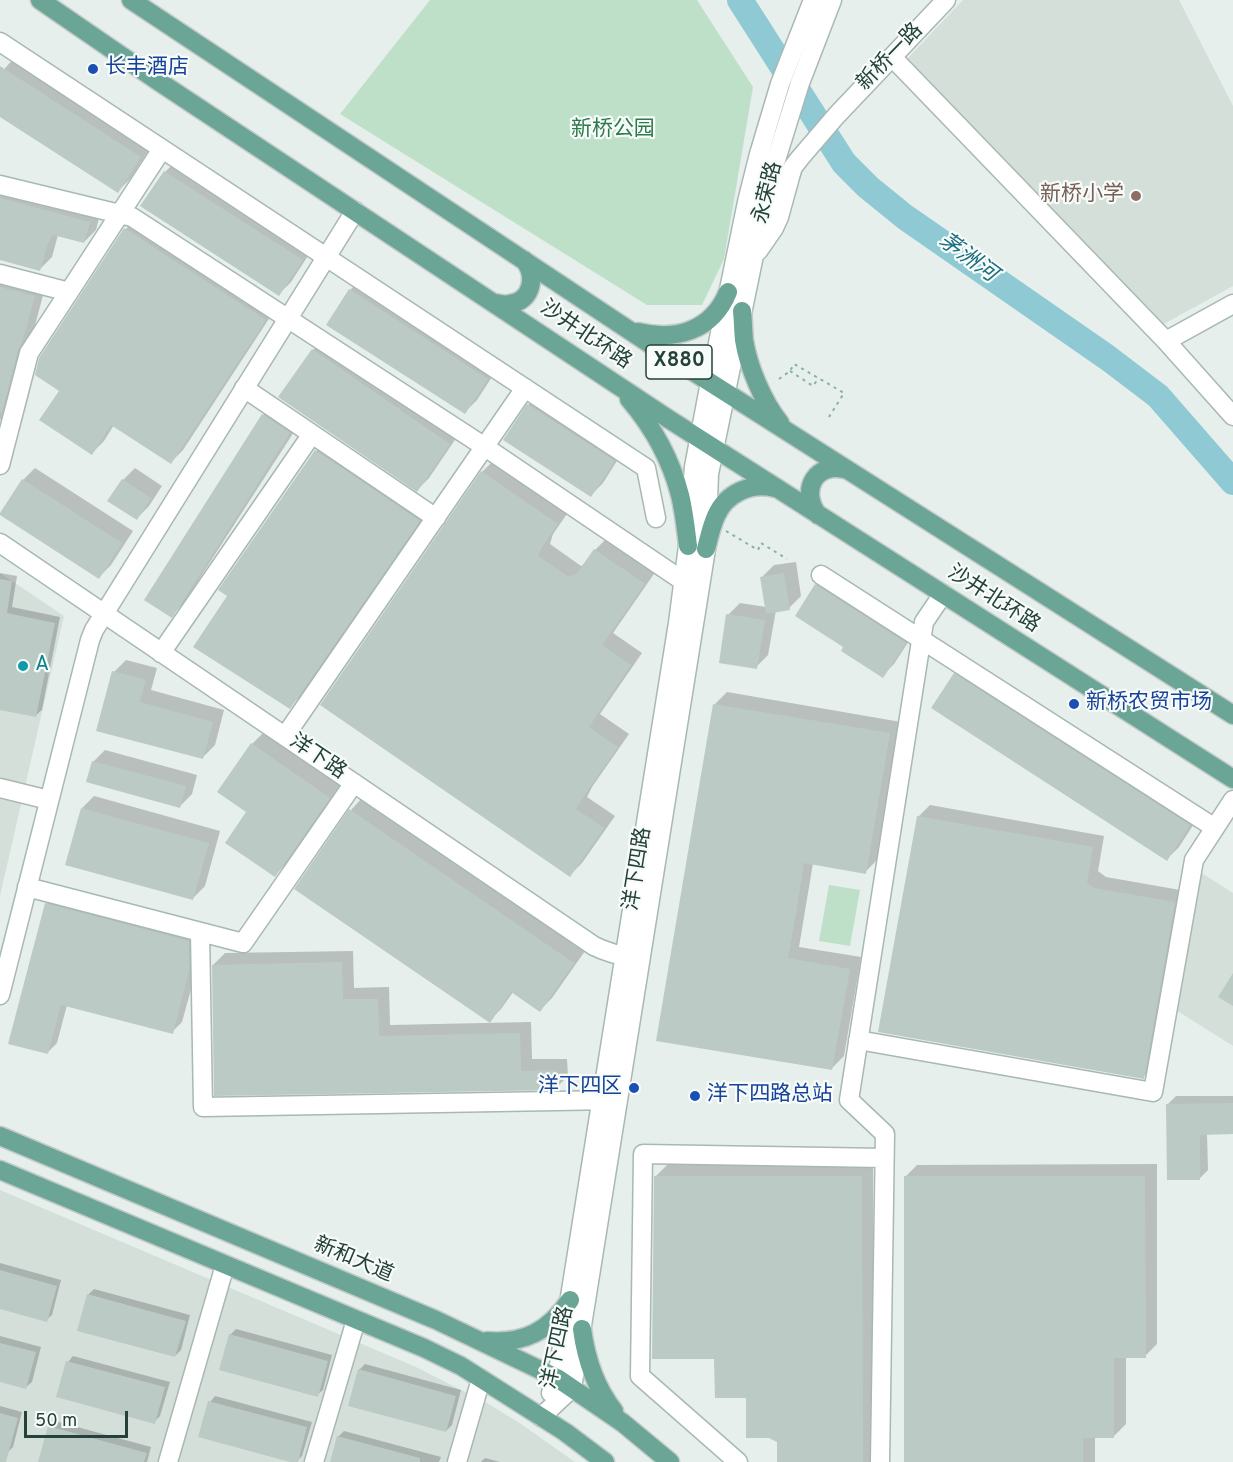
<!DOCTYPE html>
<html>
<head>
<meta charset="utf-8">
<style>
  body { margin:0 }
  #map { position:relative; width:1233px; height:1462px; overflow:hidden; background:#e6efeb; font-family:Overpass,sans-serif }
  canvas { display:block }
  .scale { position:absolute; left:24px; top:1411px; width:104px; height:27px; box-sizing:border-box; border:3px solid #24423a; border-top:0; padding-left:8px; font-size:18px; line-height:21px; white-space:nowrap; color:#24423a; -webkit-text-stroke:4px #f7fbf9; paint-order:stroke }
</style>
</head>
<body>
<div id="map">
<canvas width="1233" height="1462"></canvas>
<div class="scale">50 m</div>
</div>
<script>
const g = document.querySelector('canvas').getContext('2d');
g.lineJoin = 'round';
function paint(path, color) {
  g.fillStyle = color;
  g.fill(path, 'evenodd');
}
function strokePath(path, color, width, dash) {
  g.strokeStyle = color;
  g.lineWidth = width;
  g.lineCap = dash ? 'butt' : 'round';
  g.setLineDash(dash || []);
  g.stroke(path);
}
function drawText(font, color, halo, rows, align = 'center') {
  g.font = font + ' Overpass,"Noto Sans SC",sans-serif';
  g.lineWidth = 4.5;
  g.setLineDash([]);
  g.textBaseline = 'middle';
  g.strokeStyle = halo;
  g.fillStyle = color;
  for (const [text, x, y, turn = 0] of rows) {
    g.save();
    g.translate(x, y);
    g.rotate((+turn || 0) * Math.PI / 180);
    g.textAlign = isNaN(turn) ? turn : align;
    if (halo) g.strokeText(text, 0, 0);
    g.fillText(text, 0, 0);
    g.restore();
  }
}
paint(new Path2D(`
  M963,0H1179L1233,106V286L1162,325L907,59Z
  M0,573L64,616L0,896Z
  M1200,872L1233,893V1046L1176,1010Z
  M0,1190L416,1367L487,1403L521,1424L575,1462H0Z`), '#d4dfda');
paint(new Path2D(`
  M430,0H697L753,87L724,259L702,305H647L340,114Z
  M829,885L860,890L850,946L819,941Z`), '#bfe0c8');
paint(new Path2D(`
  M15,57L152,145L130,179L118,191L0,115V74Z
  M177,160L313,248L291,282L279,294L165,172Z
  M0,184L101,210L96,230L84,242L58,235L52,257L40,269L0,258Z
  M138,217L276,308L183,450L171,462L114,425L104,441L92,453L126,229Z
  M0,273L46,284L34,329L30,337L11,409L0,420Z
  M362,278L499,366L477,400L465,412L328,324L350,290Z
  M325,338L461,431L429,478L417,490L280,397L313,350Z
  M540,394L625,448L603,483L591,495L528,405Z
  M275,403L301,421L183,604L171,616L263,415Z
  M328,439L431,508L301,696L289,707L229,596L220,590L316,451Z
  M494,460L569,511L553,534L550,544L581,566L585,564L595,550L607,538L656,571L613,633L642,653L600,714L629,734L592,787L587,797L615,816L582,863L570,875L482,472Z
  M35,468L133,531L111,565L99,577L23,480Z
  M135,468L162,486L149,506L137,518L123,480Z
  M796,562L801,596L789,608L776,610L768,655L756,667L728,615L740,603L766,607L762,577L774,565Z
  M0,573L17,576L12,607L60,617L42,710L36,715L0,708Z
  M828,574L916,630L894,664L882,676L845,646L816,585Z
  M126,660L157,668L151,690L224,710L215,745L203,757L98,730L114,672Z
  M967,663L1201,813L1179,847L1167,859L955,674Z
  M727,692L901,722L877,860L865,872L813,863L799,947L861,957L844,1056L832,1068L658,1039L715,704Z
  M264,732L341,785L287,863L275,875L248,812L252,744Z
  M105,750L197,775L192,794L180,806L93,762Z
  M94,796L220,831L205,886L193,898L82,808Z
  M362,798L585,951L552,998L540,1010L513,992L501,1009L489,1021L351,810Z
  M930,805L1104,836L1098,871L1106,877L1186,891L1155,1065L1143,1077L918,817Z
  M56,894L198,931L199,960L182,1022L172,1032L67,1005L57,1043L47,1053L46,904Z
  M353,951L354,988L389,987L390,1025L531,1022L532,1059H567L568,1076L556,1088L216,1094L213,965L225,953Z
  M1176,1096H1233V1133H1207L1208,1170L1200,1178L1168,1104Z
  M1157,1164V1344L1145,1356L1126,1357V1424L1114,1436H1095V1462H905V1177L917,1165Z
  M667,1165H873L874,1462H779V1441L747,1397L716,1357L655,1177Z
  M0,1263L61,1280L52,1315L46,1320L0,1308Z
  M94,1289L190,1315L181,1350L175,1356L88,1295Z
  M236,1329L332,1355L323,1390L317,1395L230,1335Z
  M0,1336L41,1347L32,1382L26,1387L0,1380Z
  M73,1356L170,1382L160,1416L154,1422L68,1362Z
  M365,1364L461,1390L452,1425L446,1431L359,1370Z
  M215,1396L312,1422L302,1456L296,1462L210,1402Z
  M0,1406L22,1412L13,1447L7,1453L0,1451Z
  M55,1421L151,1447L147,1462H41L49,1427Z
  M344,1431L441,1457L439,1462H332L338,1437Z
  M485,1458L500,1462H481Z`), '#0003');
strokePath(new Path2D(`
  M740,0L844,163L868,187L905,217L1108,358L1158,396L1233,482`), '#8ec9d4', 26);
paint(new Path2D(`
  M0,66L141,157L118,193L0,117Z
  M164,171L303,260L279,296L140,206Z
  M0,198L90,222L84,243L53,235L48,243L40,271L0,260Z
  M124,228L266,320L171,464L111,425L92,455L39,420L59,391L35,375L39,358Z
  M0,287L35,296L22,343L18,350L2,412H0Z
  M349,289L488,379L465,414L326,325Z
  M312,349L450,444L417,492L278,397Z
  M527,404L615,461L591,497L503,440Z
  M262,414L290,433L172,618L144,600Z
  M315,450L420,521L290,709L193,647L227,596L218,590Z
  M481,471L558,524L542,547L538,556L569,577L577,573L594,549L645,584L602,645L631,665L589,727L618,747L581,800L576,809L604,828L570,877L320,705Z
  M22,479L122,543L99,579L0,515V513Z
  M122,479L151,498L137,520L107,501Z
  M784,573L790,610L766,614L760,577Z
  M0,579L12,581L7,613L55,623L36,717L0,710Z
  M815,584L906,643L883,678L841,651L843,647L795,616Z
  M726,614L765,620L757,669L719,663Z
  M112,671L146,680L140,702L213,722L203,759L96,731Z
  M954,673L1190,825L1167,861L931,708Z
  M713,704L890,733L866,874L804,863L795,919L788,958L850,969L832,1070L656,1041Z
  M251,743L330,798L275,877L225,843L246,812L217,792Z
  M92,761L186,786L180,808L86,782Z
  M81,808L209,843L193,900L65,865Z
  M349,809L574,963L540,1012L511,992L490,1023L294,889Z
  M917,816L1093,847L1087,883L1094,888L1175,902L1144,1079L878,1032Z
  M45,903L189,941V971L173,1034L61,1005L48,1054L8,1044Z
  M342,962L343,999H378L379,1036L520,1033L521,1071L556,1070V1090L214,1096L212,965Z
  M1233,973V1006L1218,997Z
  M1233,1103V1134L1200,1135V1180H1167L1166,1104Z
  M654,1176H862L863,1462H777V1442L769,1438H746V1398H715L714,1359H652Z
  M904,1176H1145L1146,1358H1114V1438H1083V1462H904Z
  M0,1270L57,1286L47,1322L0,1309Z
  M87,1294L186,1321L175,1357L77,1331Z
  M229,1334L328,1361L318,1397L219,1370Z
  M0,1343L36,1352L26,1389L0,1382Z
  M66,1361L165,1387L155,1424L56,1397Z
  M358,1369L456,1396L446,1432L348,1406Z
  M208,1401L307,1427L298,1462H290L198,1437Z
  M0,1413L18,1418L6,1462H0Z
  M48,1426L147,1453L144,1462H38Z
  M337,1436L420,1458V1462H330Z`), '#bbcac4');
const minor = new Path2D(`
  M0,42L646,468L656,518
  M892,57L1166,341L1233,416
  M0,185L132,217L485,447L683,581
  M758,251L774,228L779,217L790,177L793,167L800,158L836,116L946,0
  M0,274L69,292L162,149
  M1166,341L1233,304
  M244,388L436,518
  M0,465L29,353L69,292
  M0,543L594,946C608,953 621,956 636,959
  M821,575L1215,828
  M161,653L312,434
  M285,736L525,388
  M0,788L49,800
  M27,887L243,943L354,783
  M200,932L203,1107L614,1100
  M0,995L90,640L94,630L355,211
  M858,1040L1153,1092L1194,860L1233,800
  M551,1393L557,1378L678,623L688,546L694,467L710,382L747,202L759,154L780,84L813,0
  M541,1417L572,1388L706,549L709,474L764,207L776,160L800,83L832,0
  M168,1462L225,1265
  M314,1462L356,1320
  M457,1462L481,1379
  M738,1462L640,1376L643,1154L884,1158
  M880,1462L885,1134L849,1100L924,622L943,594`);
const major = new Path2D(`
  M40,0L158,81L667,418L1233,779
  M131,0L656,348L1233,715
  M495,303C499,304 504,305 509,304C532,302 537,276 524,260
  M742,311C743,320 743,330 744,340C748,366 763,402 780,423
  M638,332C676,341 712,331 728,292
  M629,399C652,426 671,460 680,495C684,511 686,529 688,546
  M818,515C799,490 816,460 848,470
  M706,549C709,538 711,527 716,516C726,493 751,482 775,488
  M0,1136L436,1320L557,1378L623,1423L670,1462
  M0,1170L424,1348L461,1366L565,1432L605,1462
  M582,1329C586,1359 595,1387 614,1411
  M487,1341C524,1344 549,1331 570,1300`);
strokePath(minor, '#a8b8b2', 21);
strokePath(major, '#c2cac8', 21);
strokePath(new Path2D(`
  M790,371L813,386L818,379
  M779,379L790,371L794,364L844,393L829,417
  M726,531L758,550L761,543L787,559`), '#86b3a5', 2, [3, 4.5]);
strokePath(minor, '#fff', 18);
strokePath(major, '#6aa596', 18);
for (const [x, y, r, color] of [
  [93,69,6,"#1a4fb4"],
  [1136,196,6,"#8d6e63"],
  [23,666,6,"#0f9aa8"],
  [1074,704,6,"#1a4fb4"],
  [634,1088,6,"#1a4fb4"],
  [695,1096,6,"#1a4fb4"]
]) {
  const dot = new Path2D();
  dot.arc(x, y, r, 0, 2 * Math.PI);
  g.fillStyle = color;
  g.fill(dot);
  strokePath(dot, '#f7fbf9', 2);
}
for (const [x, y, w] of [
  [679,362,66]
]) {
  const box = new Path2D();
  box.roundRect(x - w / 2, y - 17, w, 34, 4.5);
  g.fillStyle = '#f7fbf9';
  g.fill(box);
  strokePath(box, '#24423a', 1.5);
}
drawText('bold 20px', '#24423a', null, [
  ["X880",679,362]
]);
drawText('21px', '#24423a', '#f7fbf9', [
  ["新桥一路",891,58,-46],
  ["永荣路",769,193,-76],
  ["沙井北环路",585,336,34],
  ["沙井北环路",993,600,33],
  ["洋下路",317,758,34],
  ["洋下四路",639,869,-81],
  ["新和大道",353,1261,23],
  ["洋下四路",559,1348,-78]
]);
drawText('21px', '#164399', '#f7fbf9', [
  ["长丰酒店",105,69],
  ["新桥农贸市场",1086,704],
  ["洋下四区",622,1088,"right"],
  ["洋下四路总站",707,1096]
], 'left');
drawText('21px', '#2d7a4b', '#f7fbf9', [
  ["新桥公园",613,131]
]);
drawText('21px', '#785e54', '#f7fbf9', [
  ["新桥小学",1124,196]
], 'right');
drawText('21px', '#0d838f', '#f7fbf9', [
  ["A",35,666]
], 'left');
drawText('italic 22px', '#1c6f80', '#f7fbf9', [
  ["茅洲河",967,259,36]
]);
</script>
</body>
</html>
